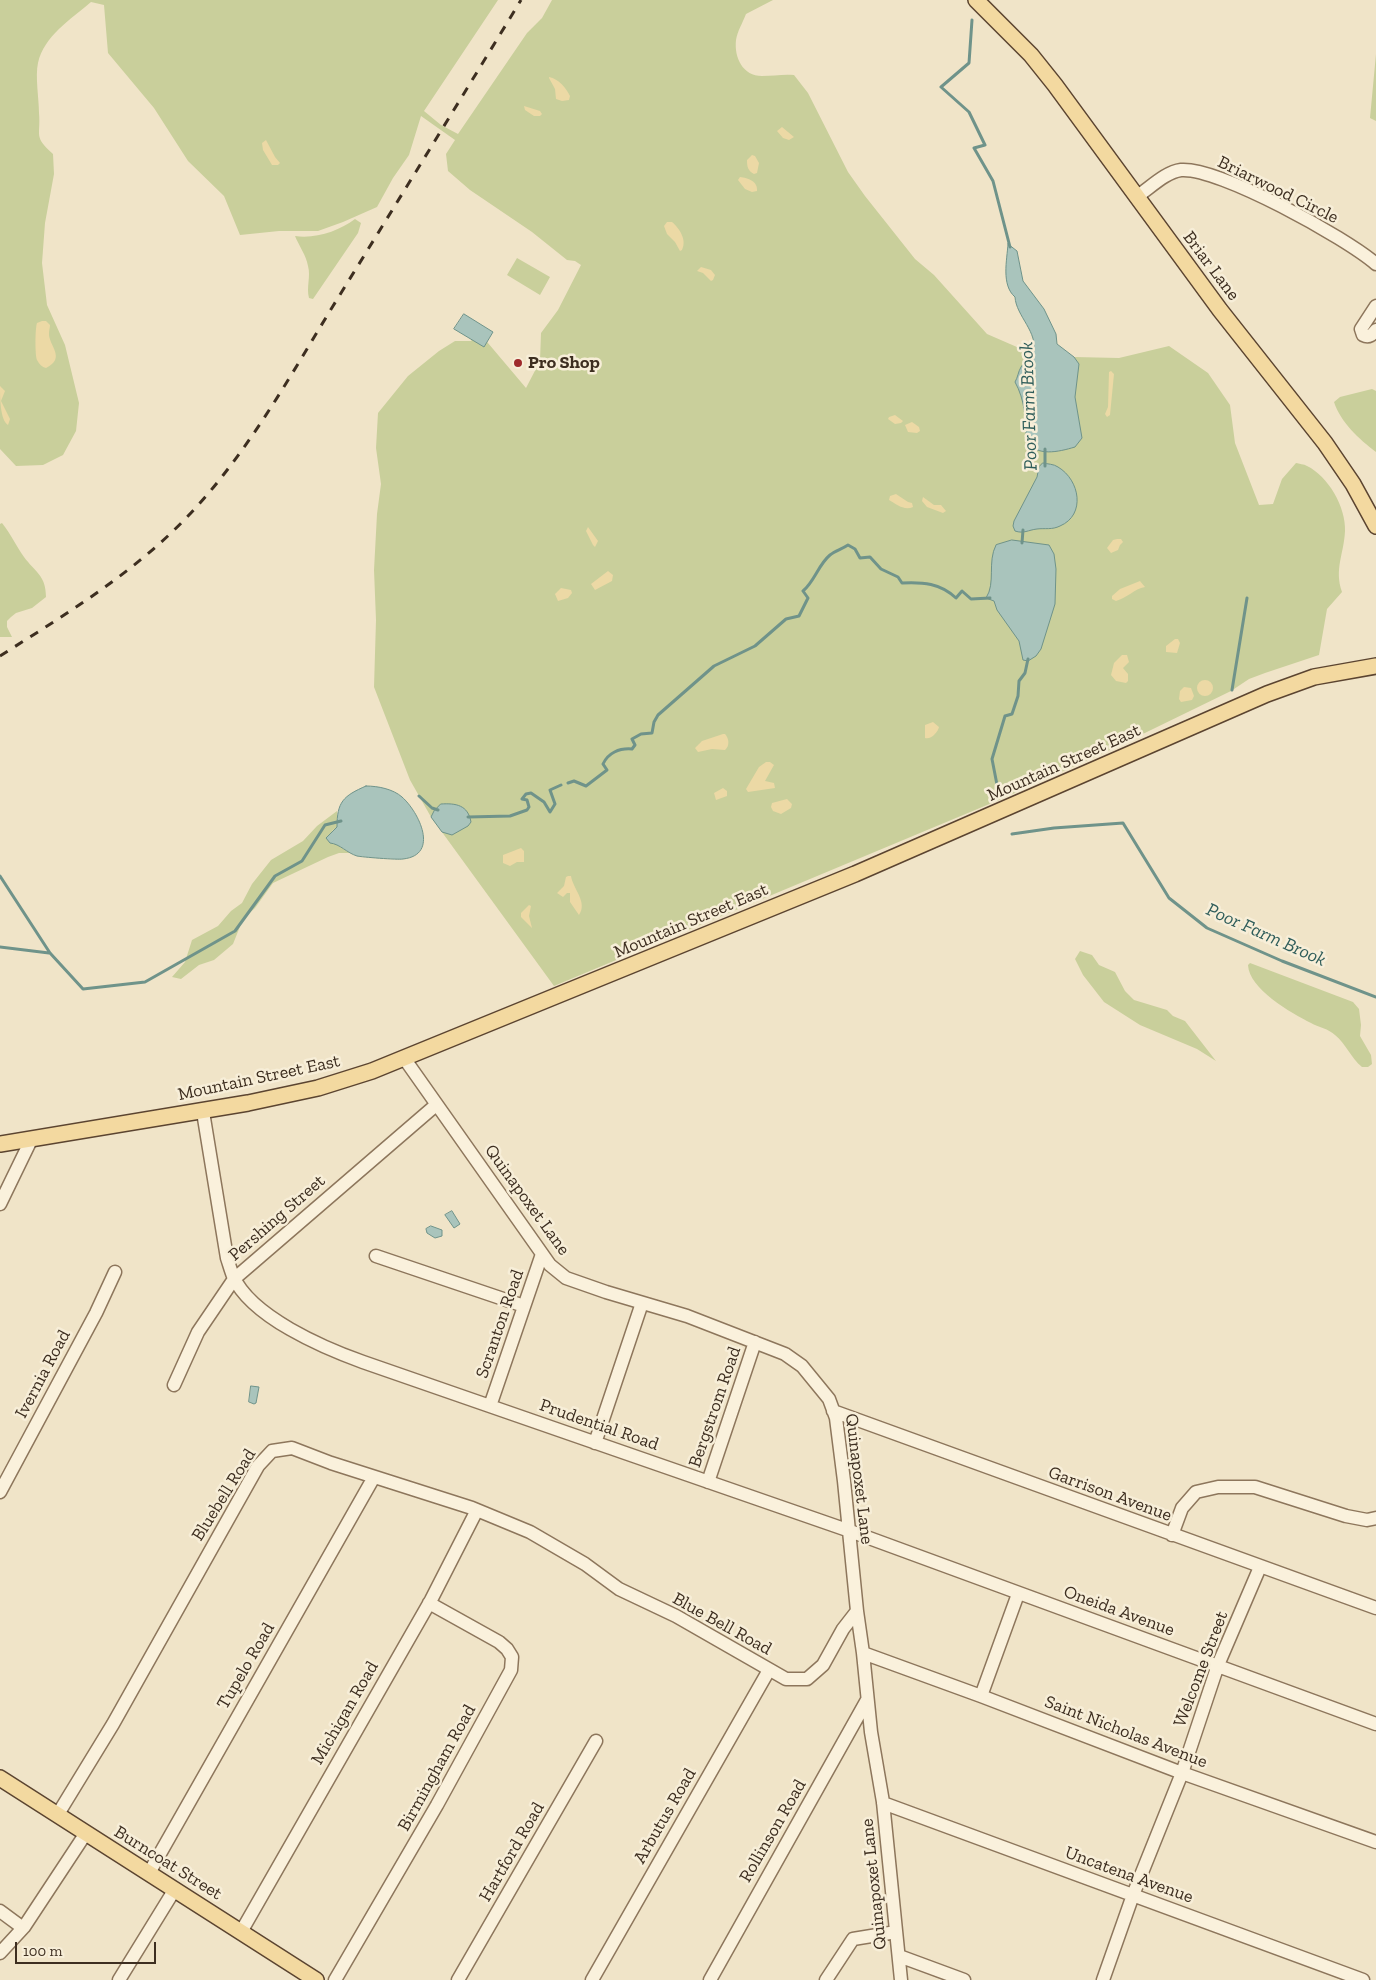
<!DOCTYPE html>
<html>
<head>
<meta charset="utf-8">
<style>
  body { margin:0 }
  #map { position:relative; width:1376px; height:1980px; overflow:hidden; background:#f0e4c8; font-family:"Zilla Slab",serif }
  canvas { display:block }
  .scale { position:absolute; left:15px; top:1942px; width:141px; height:22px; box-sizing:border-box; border:2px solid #3d2e20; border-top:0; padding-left:6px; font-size:15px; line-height:18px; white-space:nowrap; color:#3d2e20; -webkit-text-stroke:4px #f7eed8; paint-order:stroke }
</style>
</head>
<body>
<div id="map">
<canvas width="1376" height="1980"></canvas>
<div class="scale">100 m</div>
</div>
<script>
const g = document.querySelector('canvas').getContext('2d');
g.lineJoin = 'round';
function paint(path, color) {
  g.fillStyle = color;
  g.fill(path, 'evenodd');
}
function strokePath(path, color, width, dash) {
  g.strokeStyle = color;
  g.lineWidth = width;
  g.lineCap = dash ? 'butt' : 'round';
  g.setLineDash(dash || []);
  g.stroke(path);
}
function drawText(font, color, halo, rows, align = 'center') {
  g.font = font + ' "Zilla Slab",serif';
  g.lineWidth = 5;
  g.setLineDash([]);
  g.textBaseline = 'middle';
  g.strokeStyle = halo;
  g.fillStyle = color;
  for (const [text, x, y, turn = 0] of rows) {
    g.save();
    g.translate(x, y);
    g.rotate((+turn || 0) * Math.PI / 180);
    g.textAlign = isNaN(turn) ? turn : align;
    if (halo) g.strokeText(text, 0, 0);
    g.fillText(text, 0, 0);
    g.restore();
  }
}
paint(new Path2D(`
  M0,0H498L424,111L441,125L458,134L527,33L542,18L552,0H773L746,14C743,22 737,32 736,40C734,58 743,76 762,76C773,76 783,74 794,75L808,93L848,172L865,196L915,259L934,275L987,334L1033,354L1074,357L1119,358L1169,346L1208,373L1230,405L1235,443L1259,505L1273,504L1282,479L1296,463C1299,464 1304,464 1307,466C1328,476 1346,507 1345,531C1344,554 1334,569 1342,592L1327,609L1319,655L1265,673L1249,679L1231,691L1112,749L999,800L554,986L431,817L410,780L374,687L376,620L374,570L377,514L381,484L376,448L378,413L408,376L439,351L455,341H471L477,330L526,388L540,361L541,333L558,310L581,265L575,261L567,260L532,232L470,190L448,171L446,154L455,140L421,116L409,155L393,178L377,207L343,222L318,231H279L240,235L224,196L188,161L154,108L108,53L104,5L91,2C71,19 44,36 38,63C35,76 39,99 39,113C41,136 33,136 53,154L54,174L45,223L42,263L47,305L65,345L79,403L76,431L63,455L43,465L16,466L0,449Z
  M1376,54V121L1370,118Z
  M355,219L361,223L358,233L313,299L309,298C306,287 311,277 308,266C306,255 299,246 295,236C316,239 339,231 355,219Z
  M517,258L550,277L540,295L507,275Z
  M1372,389L1376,391V452C1359,439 1341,423 1334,402L1340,397Z
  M2,523C11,534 16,546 24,557C35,572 46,575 46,597L32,608L16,613L11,617L7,621V627L12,637H0V524Z
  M337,811V827L332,831L330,843H335L350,853H339L328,857L273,883L255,908L243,919L233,944L214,960L199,965L181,979L172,977L185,962L192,940L218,926L231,911L242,903L252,884L271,860L303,841L317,826Z
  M1080,951L1092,955L1099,965L1115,972L1125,991L1134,1000L1167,1010L1173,1016L1185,1021L1216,1061L1197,1049L1140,1025L1104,1002L1083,975L1075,959Z
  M1250,963L1353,1002L1359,1009L1361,1025L1360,1036L1371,1055L1372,1064L1368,1067H1362C1351,1058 1346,1044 1335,1035C1329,1029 1318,1027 1311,1023C1291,1013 1249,989 1248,965Z`), '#c9cf9b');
paint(new Path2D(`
  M549,77C559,79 566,88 570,96L569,100L562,101L556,99L555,89L549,78Z
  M524,106L540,111L542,114L540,116H534L525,110Z
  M782,127L794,137L789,140L783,138L777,131Z
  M266,140L275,157L280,163L278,165H272L263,150L262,143Z
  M752,155L755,156L759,163L757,173L754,174C748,171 747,167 747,160Z
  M740,177C748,178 758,181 757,191L752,192L745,189L738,180Z
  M667,222H672C680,229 687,240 682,250L680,251L675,242L667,234L664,226Z
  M701,267L711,270L715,275L713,280L711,281L703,273L697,271Z
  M42,321H46L50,325C50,328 49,330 49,333C48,345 67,358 46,368C42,367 39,364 37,360C35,355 35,329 37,323Z
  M1111,371L1114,374L1110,415L1107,417L1105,414L1108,407L1109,372Z
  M0,386L5,391L1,401L10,419L8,425C0,420 0,397 0,386Z
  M895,415L903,421L901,423L895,424L888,419L889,417Z
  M912,422L919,427L920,431L917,433L908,432L905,425Z
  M896,494L908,502L912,503L913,507C904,511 896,504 889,500L890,496Z
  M923,497L934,505H941L946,511L943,513L927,507L922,501Z
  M588,527L598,541L595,547L593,545L586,531Z
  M1117,539H1121L1123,542L1120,545L1118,550L1111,553L1107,548L1113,540Z
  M608,571L613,575L612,581L595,590L591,584Z
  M1140,581L1145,587C1134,589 1127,598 1116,601L1112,599V596L1120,589Z
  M561,588L571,590L572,593L568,598L558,601L555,594Z
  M1175,639H1178L1180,643L1177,653L1166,652V646Z
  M1122,655H1127L1129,662L1123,668L1128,674V681L1126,683L1116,681L1111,675L1114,663Z
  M1197 688a8 8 0 1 1 16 0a8 8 0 1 1-16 0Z
  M1184,687L1191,688L1194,696L1192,700L1181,702L1179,699L1180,691Z
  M933,722L939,727C938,732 931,740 925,738V725Z
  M723,734H725C729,738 730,746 725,750L712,749L698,752L695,748L702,741Z
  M766,762H770L774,765L765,781L774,783L775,788L748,792L746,789L759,767Z
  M723,788L727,791V796L716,800L714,793Z
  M787,799L792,804L791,808L781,814L773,811L771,807L772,803Z
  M521,848L524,851V862H517L510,866L503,863V855Z
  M568,876H571C573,889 588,902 579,915L570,902V893H567L563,897L557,893L564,886L566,877Z
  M529,905L531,906L529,916L532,928L521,917V913Z`), '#ecd9a5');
const water = new Path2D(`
  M1008,244L1017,251L1023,281L1044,309L1056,334L1057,344L1074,357L1079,364L1075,397L1082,438L1075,447C1058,452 1037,457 1026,441C1026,420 1025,400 1015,382C1018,377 1018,372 1021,367C1024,362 1031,358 1033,352C1039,333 1016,316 1015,297C1001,285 1007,260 1008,244Z
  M464,314L493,332L484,347L454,329Z
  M1043,463C1047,464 1054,464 1058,467C1080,480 1086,515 1060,526C1052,530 1045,528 1037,529C1028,530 1024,534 1015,531L1013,526L1014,521L1037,477L1039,467Z
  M1012,540L1049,545L1054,554L1056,569L1055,604L1041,649L1036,656L1028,661L1023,660L1019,641L997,610L994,601L986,598C996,583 987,562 996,545Z
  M366,786C378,786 393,789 402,797C419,812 440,855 403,859C398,860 361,857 357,856C347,853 340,844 330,843L326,838L337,827C337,802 343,796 366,786Z
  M441,804C456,803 468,805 471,822L468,826L452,835L442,832L431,817L434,811Z
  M452,1211L460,1224L454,1228L445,1215Z
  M431,1226L442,1230V1236L435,1238L427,1233L426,1229Z
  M251,1386L259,1387L256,1403L254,1404L249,1402Z`);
paint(water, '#a9c4bc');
strokePath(water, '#6f938a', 1);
strokePath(new Path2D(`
  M972,20L969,63L941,87L969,112L985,145L974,148L993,181L1010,247
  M1045,449V466
  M1022,543L1023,530
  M1232,690L1247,598
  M568,783L574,781L586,786L607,770L603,764C608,753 619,748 632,749L635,745L632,739L641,734L652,733L654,722L658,715L714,666L755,646L786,619L799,616L808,598L803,591C815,581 818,565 830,555C835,551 842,549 848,545L855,549L860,558L870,557L881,569L898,577L902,583C923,582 940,583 956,598L962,591L971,599L990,598
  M999,795L992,759L1005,716L1012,714L1018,696L1019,681L1025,673L1028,659
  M419,796L432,808L438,810
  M468,817L510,816L527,810L529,807L527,800L522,799L526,794L531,793L544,802L550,812L555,804L550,790L561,785
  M1012,834L1054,828L1123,823L1169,898L1207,928L1282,961L1376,997
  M0,876L50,953L83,989L145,982L235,931L275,876L302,861L325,825L341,821
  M0,947L49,953`), '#6f938a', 3);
const minor = new Path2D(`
  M1136,197C1149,189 1165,172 1181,170C1219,167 1346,238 1376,264
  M1376,306L1361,329L1363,335C1369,338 1372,335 1376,330
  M404,1058L550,1265L566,1278L606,1292L687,1316L785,1354L802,1366L829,1399L836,1418L844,1481L857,1611L863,1653L871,1732L883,1802L901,1980
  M203,1112L227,1258C229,1264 231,1271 233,1276C251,1317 324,1348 363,1362L850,1531L1376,1724
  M0,1204L32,1138
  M376,1256L524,1306
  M174,1385L198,1332L234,1279L436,1105
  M490,1406L542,1254
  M833,1411L1376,1608
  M595,1443L642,1303
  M708,1482L755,1342
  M0,1492L96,1313L115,1272
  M1172,1535L1182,1508L1196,1492L1218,1487H1255L1346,1516L1367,1520L1376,1518
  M863,1653L981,1696L1182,1773L1376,1842
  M981,1696L1018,1594
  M883,1803L1363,1980
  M58,1814L113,1724L258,1466L272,1451L292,1448L331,1463L472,1508L530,1532L585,1564L619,1589L676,1616L786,1679H807L823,1665L843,1629L857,1611
  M149,1873L374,1477
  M0,1911L23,1928
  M241,1932L431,1600L477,1510
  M0,1953L24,1927L86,1833
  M899,1956L964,1980
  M119,1980L175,1889
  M335,1980L437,1805L511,1670L512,1657L507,1649L499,1642L429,1603
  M458,1980L596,1741
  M592,1980L769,1670
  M710,1980L867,1700
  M826,1980L853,1939L896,1932
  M1103,1980L1133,1895L1182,1773L1218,1665L1260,1567`);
const major = new Path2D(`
  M976,0L1031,55L1055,85L1220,310L1325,443L1353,484L1376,526
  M0,1144L248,1103L318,1088L372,1071L855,874L1267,694L1314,677L1376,666
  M0,1778L316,1980`);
strokePath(minor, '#8d765c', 15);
strokePath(major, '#5b4430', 18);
strokePath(minor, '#faf1dc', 12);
strokePath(major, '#f3d9a0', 15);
strokePath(new Path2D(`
  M0,656C66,614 134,573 188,516C247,454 289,378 333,306C396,204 459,102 521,0`), '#3d2e20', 3, [9, 9]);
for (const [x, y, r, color] of [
  [518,363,5,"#9e2a2b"]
]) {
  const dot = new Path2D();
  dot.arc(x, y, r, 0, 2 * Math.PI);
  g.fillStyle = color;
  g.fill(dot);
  strokePath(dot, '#f7eed8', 2);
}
drawText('18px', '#3d2e20', '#f7eed8', [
  ["Briarwood Circle",1278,190,26],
  ["Briar Lane",1211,266,53],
  ["Mountain Street East",1064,763,-24],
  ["Mountain Street East",691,921,-23],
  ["Mountain Street East",259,1078,-12],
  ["Quinapoxet Lane",527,1200,54],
  ["Pershing Street",277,1218,-41],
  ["Scranton Road",500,1324,-71],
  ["Ivernia Road",43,1374,-62],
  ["Bergstrom Road",715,1407,-71],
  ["Prudential Road",599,1425,19],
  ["Quinapoxet Lane",859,1479,83],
  ["Garrison Avenue",1110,1494,20],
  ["Bluebell Road",224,1495,-58],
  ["Oneida Avenue",1119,1611,20],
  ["Blue Bell Road",722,1624,29],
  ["Tupelo Road",246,1666,-60],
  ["Welcome Street",1201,1669,-69],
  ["Michigan Road",345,1713,-60],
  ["Saint Nicholas Avenue",1126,1732,21],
  ["Birmingham Road",437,1768,-61],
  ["Arbutus Road",665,1816,-60],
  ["Rollinson Road",773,1831,-60],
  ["Hartford Road",512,1852,-60],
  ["Burncoat Street",168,1863,32],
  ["Uncatena Avenue",1129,1875,20],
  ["Quinapoxet Lane",874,1884,-96]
]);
drawText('bold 18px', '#3d2e20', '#f7eed8', [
  ["Pro Shop",528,363]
], 'left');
drawText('italic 19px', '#2f5d5a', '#f7eed8', [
  ["Poor Farm Brook",1029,406,-92],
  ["Poor Farm Brook",1266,935,24]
]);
</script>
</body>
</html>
